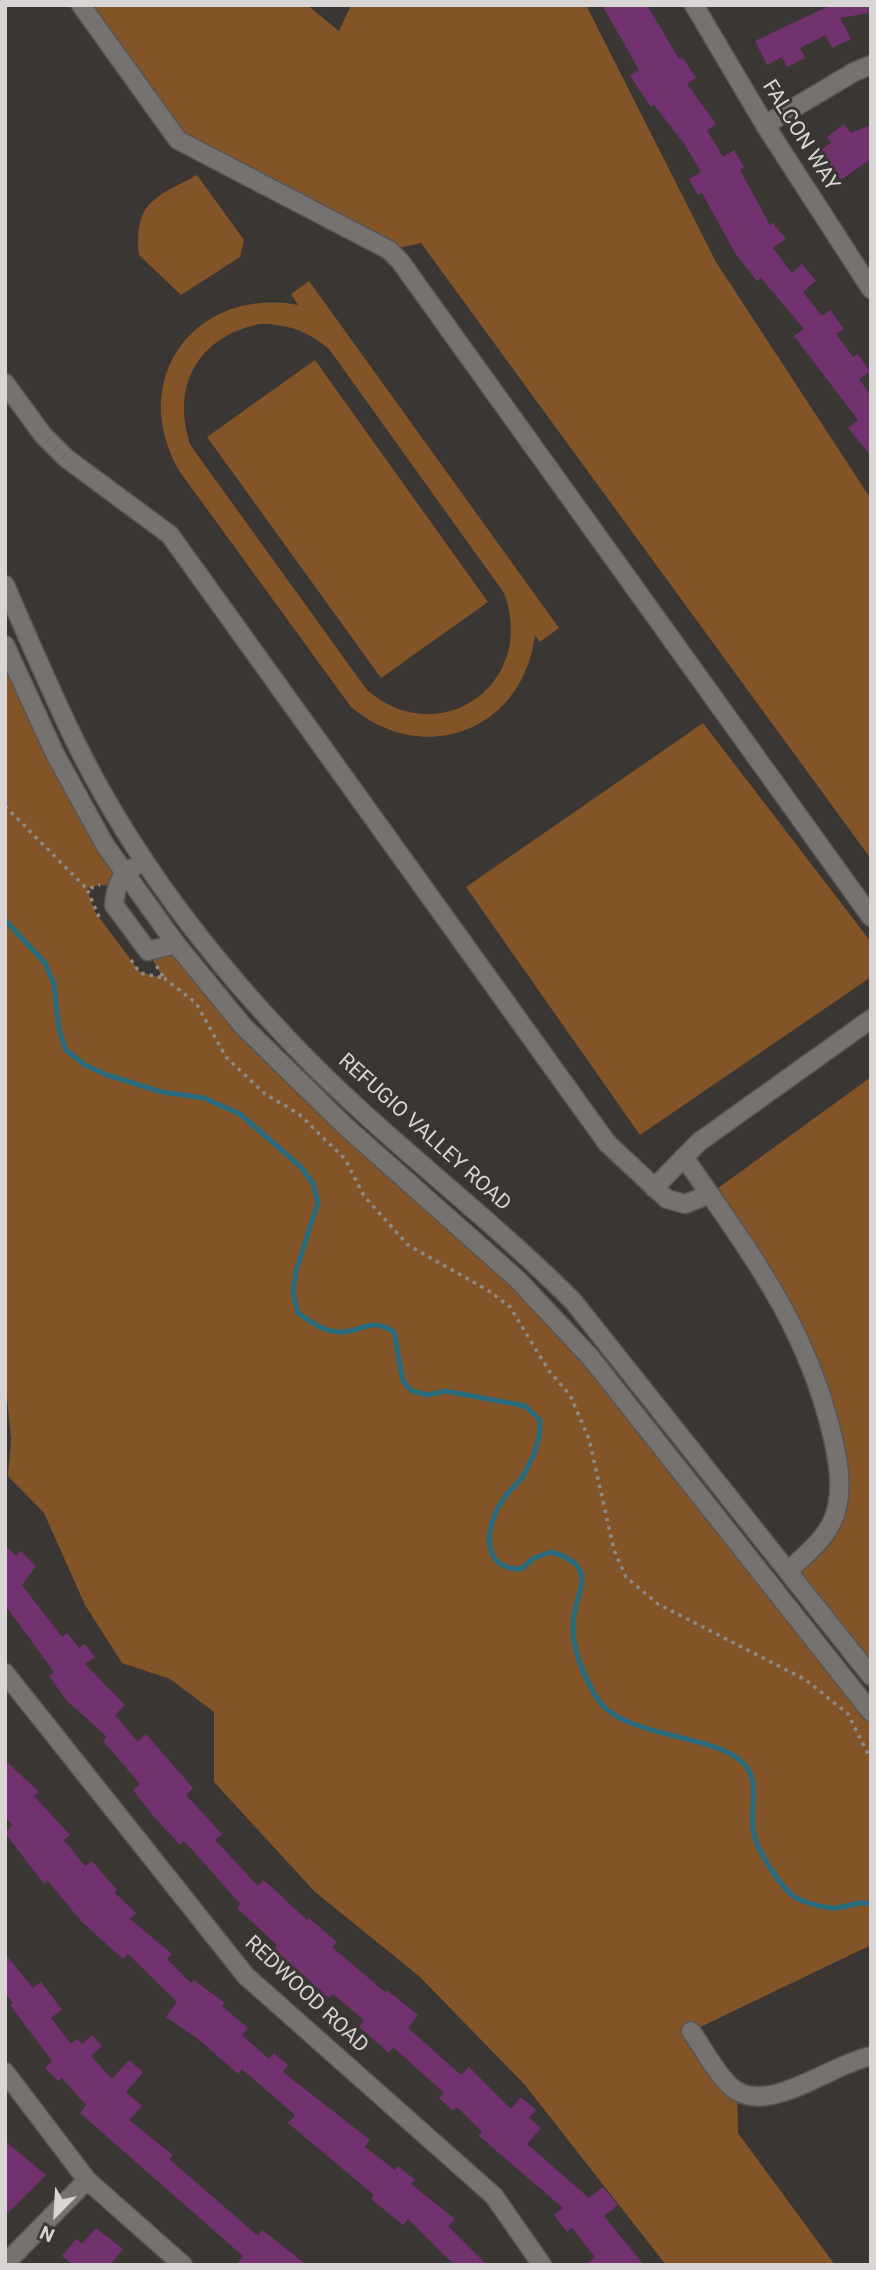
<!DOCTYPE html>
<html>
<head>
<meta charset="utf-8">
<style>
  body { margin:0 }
  #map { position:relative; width:876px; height:2270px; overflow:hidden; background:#3a3633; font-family:Roboto,sans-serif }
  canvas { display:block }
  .frame { position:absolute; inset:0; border:7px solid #d8d5d4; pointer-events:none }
  .north { position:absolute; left:21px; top:2179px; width:70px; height:70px; -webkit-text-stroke:5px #3a3633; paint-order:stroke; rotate:204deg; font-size:19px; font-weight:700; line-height:28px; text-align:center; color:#d8d5d4 }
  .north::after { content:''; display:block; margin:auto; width:24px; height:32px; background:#d8d5d4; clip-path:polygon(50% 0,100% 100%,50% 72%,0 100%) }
</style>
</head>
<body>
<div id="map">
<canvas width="876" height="2270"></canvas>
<div class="frame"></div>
<div class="north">N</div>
</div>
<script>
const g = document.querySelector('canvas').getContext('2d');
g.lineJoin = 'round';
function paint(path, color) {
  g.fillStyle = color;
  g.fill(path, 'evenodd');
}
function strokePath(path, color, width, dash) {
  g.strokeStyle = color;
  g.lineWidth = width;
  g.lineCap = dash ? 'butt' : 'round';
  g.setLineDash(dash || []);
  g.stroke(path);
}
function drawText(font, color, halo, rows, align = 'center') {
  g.font = font + ' Roboto,sans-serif';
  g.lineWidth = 6;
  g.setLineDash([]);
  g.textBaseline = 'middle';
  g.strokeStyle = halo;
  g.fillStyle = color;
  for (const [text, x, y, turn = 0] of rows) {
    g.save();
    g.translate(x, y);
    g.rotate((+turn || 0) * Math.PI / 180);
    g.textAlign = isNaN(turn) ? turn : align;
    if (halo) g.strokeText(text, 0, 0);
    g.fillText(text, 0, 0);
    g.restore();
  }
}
paint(new Path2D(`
  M81,5H307L339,31L351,5H586L716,262L871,499V859L421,243L389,250L178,140Z
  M197,175L244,240L240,257L181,295L139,255C134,201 155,198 197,175Z
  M309,281L559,628L540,642L535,635C523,731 424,768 351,707L180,472C126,381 194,286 298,305L291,294ZM260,324C287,324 308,331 329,349L504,593C538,683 440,753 367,690L191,446C170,387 198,336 260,324Z
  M315,360L488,602L381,678L207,437Z
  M5,645L125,872L116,886L99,885L87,889L95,912L140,972L163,978L148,951L176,944L243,1026L517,1279L871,1712V1945L692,2031L737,2091L738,2133L835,2265H666L525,2085L419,1976L315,1892L214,1782V1712L170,1679L122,1663L85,1605L44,1513L8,1476L11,1439L5,1377Z
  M703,723L871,942V977L640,1135L466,887Z
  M871,1077V1676L788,1571L838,1505L817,1379L710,1194Z`), '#835427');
strokePath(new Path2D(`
  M5,920L45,963L54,984L59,1030L66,1050L85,1065L107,1075L162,1092L204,1098L240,1114L301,1167L313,1184L318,1202L296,1271L293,1293L298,1313C311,1322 322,1331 339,1332C362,1333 369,1316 394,1332L403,1381L412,1391L428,1395L446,1391L525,1406L540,1420C541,1441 533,1458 523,1476C517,1485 507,1492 502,1501C485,1527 480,1570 521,1569L534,1558L551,1552C603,1567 574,1591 573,1624C572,1649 583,1674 595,1695C617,1738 712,1733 742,1762C763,1782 748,1810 754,1834C757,1850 783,1892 798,1899C807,1903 824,1908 834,1908C846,1908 859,1900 871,1904`), '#286b7f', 5);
paint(new Path2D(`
  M602,5H647L679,59L682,57L696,78L687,84L716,124L707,130L723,157L734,150L744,167L740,170L770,225L773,223L786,239L773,248L792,273L802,264L816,281L803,292L822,316L830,310L844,329L836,334L853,357L858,354L870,372L859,379L871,396V456L848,428L858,420L794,336L804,329L761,278L757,281L735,253L702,193L698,195L689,179L701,172L685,145L654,105L651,107L630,76L639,70Z
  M831,5H868L869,13L840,18L851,39L832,48L826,35L800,48L805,58L787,67L782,57L767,65L755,41Z
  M844,124L851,133L871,125V159L841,180L820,151L831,143L827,137Z
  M5,1545L16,1556L21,1551L36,1566L22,1585L62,1637L67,1633L79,1648L85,1644L95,1657L85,1664L125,1705L115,1715L138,1742L146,1734L193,1788L186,1795L222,1834L215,1840L258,1886L264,1880L307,1920L309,1918L337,1942L332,1947L385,1992L387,1990L418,2015L408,2028L461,2075L469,2067L511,2109L521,2097L536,2110L529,2118L541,2128L527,2144L589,2198L603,2187L618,2205L604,2216L644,2265H585L595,2257L572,2228L567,2232L554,2215L563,2208L479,2136L482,2132L457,2107L453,2111L439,2098L444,2093L393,2047L389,2053L359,2027L364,2020L333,1994L329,1998L274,1949L277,1945L237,1908L240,1904L204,1863L184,1841L180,1845L155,1818L133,1790L140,1784L103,1741L107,1737L67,1701L49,1676L54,1672L5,1605Z
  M5,1760L39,1792L34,1796L70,1835L64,1840L85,1866L92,1861L117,1890L114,1892L136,1913L130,1919L172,1954L167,1959L191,1983L194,1980L225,2003L222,2006L248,2028L242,2035L269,2059L274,2053L288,2065L283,2072L370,2140L365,2147L395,2170L398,2166L415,2180L411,2184L455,2219L448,2226L487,2265H454L408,2219L403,2225L371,2199L374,2195L288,2123L295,2115L242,2069L238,2074L198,2039L166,2017L177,2002L128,1954L123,1959L81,1921L48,1881L44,1884L5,1833L12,1825L5,1817Z
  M5,1954L33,1988L41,1982L62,2010L51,2018L71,2044L77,2039L82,2044L92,2035L102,2046L91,2056L112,2079L129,2060L143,2072L126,2092L142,2106L129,2120L173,2155L169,2159L258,2236L262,2230L307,2265H236L243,2256L80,2113L86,2105L62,2078L58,2081L45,2068L52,2061L10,2005L13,2003L5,1994Z
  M5,2141L46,2175L5,2216Z
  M96,2228L123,2249L110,2265H73L62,2256L76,2239L82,2244Z`), '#723270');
const minor = new Path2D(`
  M81,5L178,140L389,250L400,261L871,917
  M694,5L765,125L871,289
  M765,125L854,72L871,65
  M5,383L43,435L66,458L170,535L607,1143L667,1199L685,1204L710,1194
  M5,585C29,640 52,695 79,749C136,863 218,968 307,1059C391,1144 488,1216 573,1301L871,1676
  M5,645L55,754L105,845L176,944L243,1026L345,1126L517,1279L591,1358L871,1712
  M133,868C118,877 116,888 114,905L148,951L176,944
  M684,1157C748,1250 805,1322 832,1434C839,1462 845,1498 831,1524C821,1543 803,1557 788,1571
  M654,1188L699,1142L871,1019
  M5,1673L246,1976L494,2196L542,2265
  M691,2031C703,2048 714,2070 729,2085C764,2120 830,2064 871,2056
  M5,2072L87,2180L183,2265
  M5,2264L87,2180`);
strokePath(minor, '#585552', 21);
strokePath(new Path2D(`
  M5,806L87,889
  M99,917L87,889L100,885
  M131,960L140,973L164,978L156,965
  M164,978L196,1003L226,1057L265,1094L299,1114L345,1159L364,1196L408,1245L489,1291L510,1307L549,1371L570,1395L589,1439L614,1550L626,1577L658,1604L806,1680L848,1714L871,1760`), '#8e8a88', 3.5, [3.5, 5]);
strokePath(minor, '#76726f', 18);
drawText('21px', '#d8d5d4', '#3a3633', [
  ["FALCON WAY",800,136,58],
  ["REFUGIO VALLEY ROAD",424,1133,42],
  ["REDWOOD ROAD",306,1995,43]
]);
</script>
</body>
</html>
